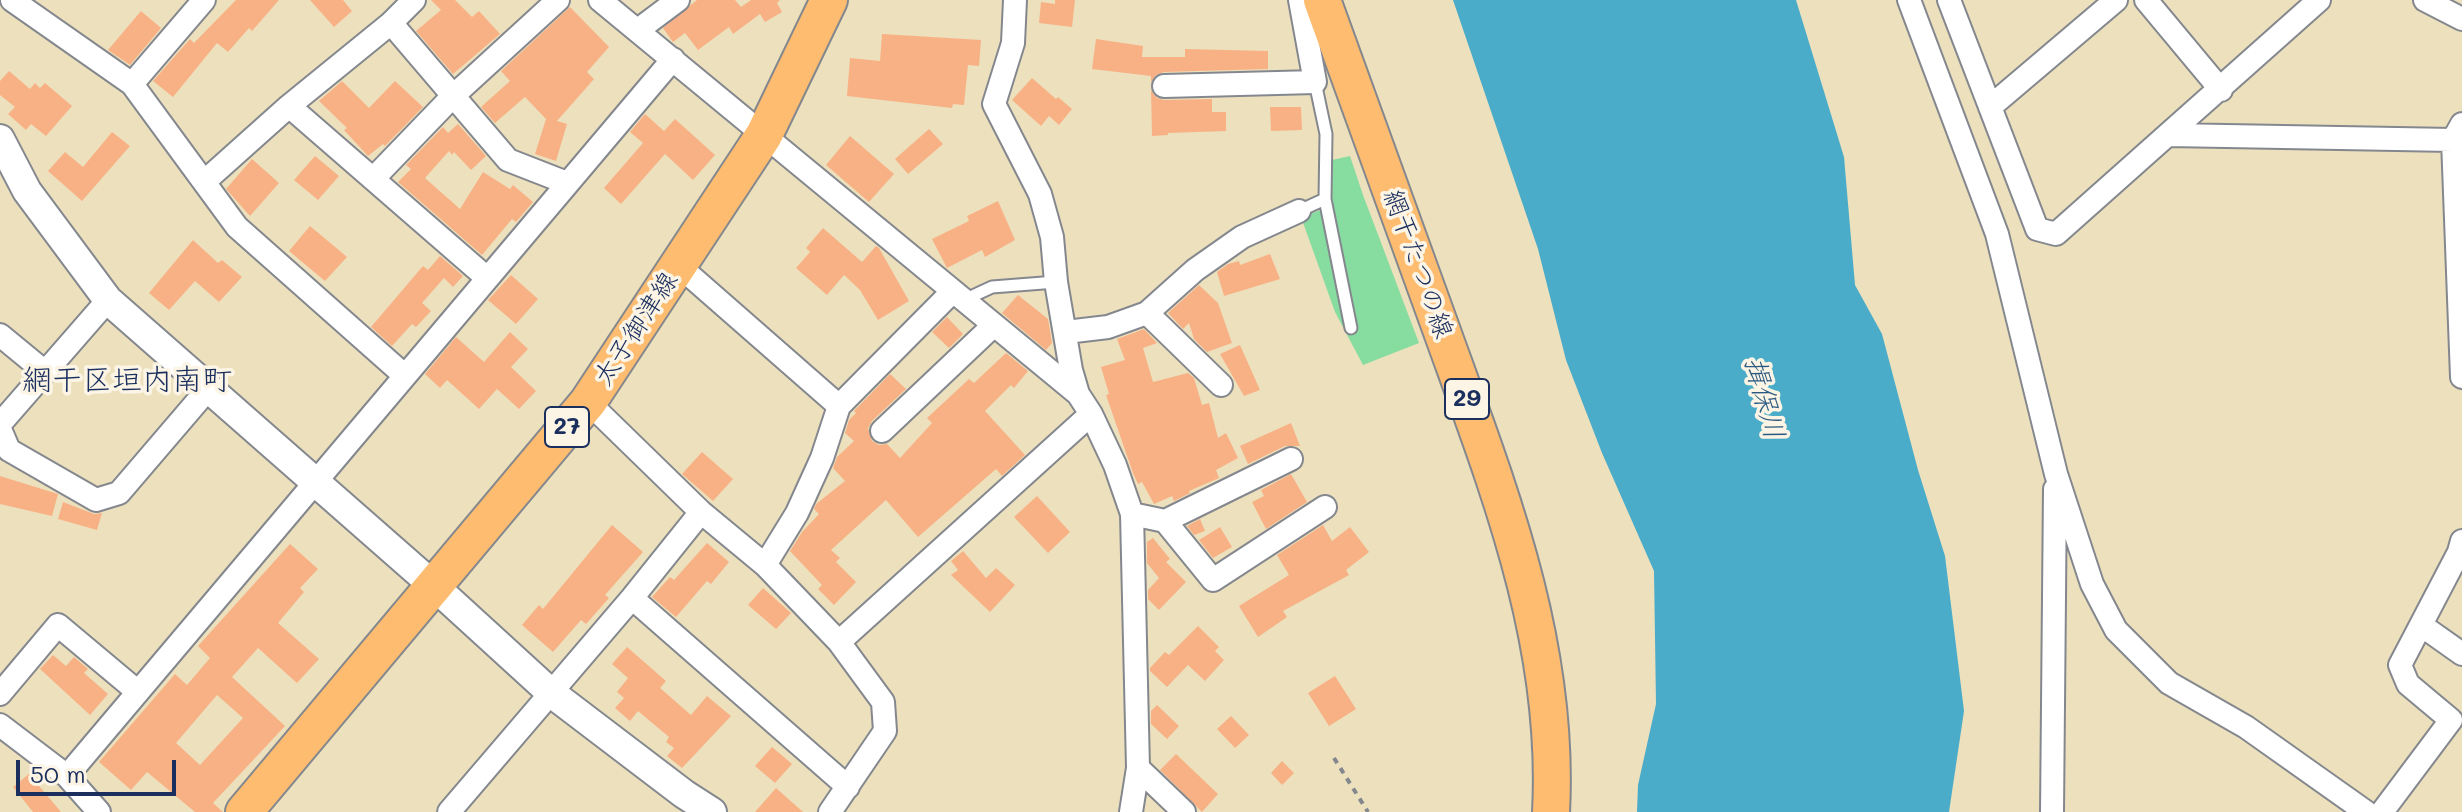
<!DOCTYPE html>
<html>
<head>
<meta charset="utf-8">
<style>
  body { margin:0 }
  #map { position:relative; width:2462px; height:812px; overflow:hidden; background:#ece0bd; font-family:Mali,sans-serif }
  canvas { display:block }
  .scale { position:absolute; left:16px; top:760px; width:160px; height:36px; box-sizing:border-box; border:4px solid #1b2f5e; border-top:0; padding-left:10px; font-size:24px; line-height:28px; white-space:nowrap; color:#1b2f5e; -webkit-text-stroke:6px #fcf5e5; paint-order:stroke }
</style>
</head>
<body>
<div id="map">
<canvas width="2462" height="812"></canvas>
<div class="scale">50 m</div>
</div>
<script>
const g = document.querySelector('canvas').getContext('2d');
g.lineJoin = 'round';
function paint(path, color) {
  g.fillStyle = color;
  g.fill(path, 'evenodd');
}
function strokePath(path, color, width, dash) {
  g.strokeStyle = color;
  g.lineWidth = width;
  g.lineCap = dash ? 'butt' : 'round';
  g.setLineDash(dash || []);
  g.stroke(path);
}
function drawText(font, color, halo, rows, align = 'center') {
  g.font = font + ' Mali,"Klee One",sans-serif';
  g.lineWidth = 7;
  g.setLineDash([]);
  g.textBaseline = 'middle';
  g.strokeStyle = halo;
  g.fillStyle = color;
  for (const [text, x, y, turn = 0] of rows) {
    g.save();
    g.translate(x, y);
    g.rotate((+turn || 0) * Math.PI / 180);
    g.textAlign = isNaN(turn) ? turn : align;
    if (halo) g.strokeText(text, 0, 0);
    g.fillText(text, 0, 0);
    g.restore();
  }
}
paint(new Path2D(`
  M1350,156L1363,195L1419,343L1363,365L1335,312L1301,217L1332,206V160Z`), '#87dc9f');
paint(new Path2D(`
  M1453,0H1796L1844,157L1855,285L1882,334L1918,470L1945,556L1964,711L1949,812H1637L1638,785L1656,704L1654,571L1602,453L1566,360L1538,249Z`), '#4aacc9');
paint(new Path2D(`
  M236,0H279L252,31L249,28L228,52L217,43L173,97L153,81L190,39L194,43Z
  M310,0H343L352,11L334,27Z
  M431,0H455L472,17L479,11L500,34L453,74L416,31L441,10Z
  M697,0H735L741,7L751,0H780L777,3L782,12L765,22L760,14L733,34L729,27L698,50L685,33L673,42L663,28Z
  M1055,0H1075L1072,27L1039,23L1041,2L1055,4Z
  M570,7L609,47L587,72L594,79L557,121L567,124L556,161L535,154L546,119L525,97L495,123L481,107L510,81L501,71Z
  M141,11L161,28L130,65L108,50Z
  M882,34L981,40L979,66L968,65L964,105L953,104L952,108L847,96L850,58L880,61Z
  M1096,39L1143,46L1142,57H1185V49L1268,51V69L1164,72L1156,75L1151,82V76L1092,69Z
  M9,71L30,89L35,83L40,88L45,83L72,106L46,136L31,124L26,130L8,114L15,107L0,95V81Z
  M1032,78L1056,99L1058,97L1072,109L1059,125L1049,116L1041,126L1012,100Z
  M342,81L369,108L395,81L423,107L385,146L383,144L368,156L344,130L347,128L319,101Z
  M1151,90L1157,98L1164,100L1212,99V112H1226V131L1168,133V135L1152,136Z
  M1270,107H1301L1302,130L1271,131Z
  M645,114L664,131L675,119L715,155L693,180L665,154L621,204L604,188L643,143L630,132Z
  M458,124L486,156L471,170L454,152L452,155L449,151L425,178L460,209L483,172L510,189L513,185L533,202L516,222L512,219L482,255L398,182L411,169L406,165L443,127L448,133Z
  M929,129L943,144L908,174L895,159Z
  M112,132L130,146L82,201L48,171L65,152L83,167Z
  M850,136L894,174L869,202L826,165Z
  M315,156L339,176L318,200L294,180Z
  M252,159L279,183L250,216L226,189Z
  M998,201L1015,240L985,257L982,250L947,268L932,239L969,221L967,216Z
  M310,226L347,257L325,281L289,251Z
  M823,228L862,262L876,246L879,248L909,301L878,320L860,290L844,275L827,295L796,268L810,252L806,248Z
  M193,240L218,263L222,260L242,277L219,302L195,281L169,310L149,293Z
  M1270,254L1280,279L1224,296L1217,272L1228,264L1239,261L1240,265Z
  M440,256L463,276L453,287L444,278L422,303L431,311L416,327L412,324L392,346L371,327L423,266L428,270Z
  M511,275L538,299L516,324L488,300Z
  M1199,285L1218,303L1232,343L1207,352L1194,339L1189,323L1183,329L1168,313Z
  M1018,295L1048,319L1052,343L1046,350L1002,313Z
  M947,317L963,334L949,348L932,332Z
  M1144,329L1157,343L1143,348L1153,382L1188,373L1194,378L1202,405L1209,403L1218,438L1226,433L1238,458L1216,470L1219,478L1189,491L1190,493L1174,501L1172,496L1154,504L1142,482L1138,484L1133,473L1106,395L1109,394L1101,367L1125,360L1117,339Z
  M510,332L528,349L511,367L536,391L519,409L497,389L479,409L447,380L440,388L425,374L456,337L484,362Z
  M1240,345L1260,390L1244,396L1220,354Z
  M1006,353L1028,371L1014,388L1011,385L985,411L1025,455L1002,476L996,469L918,537L886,500L831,550L840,558L836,562L856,582L834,605L818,589L822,585L790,551L802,532L819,514L814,509L816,504L845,481L833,468L837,457L854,441L845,433L849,420L856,413L854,411L890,374L906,389L872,421L868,428L872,441L879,445L887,444L900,458L932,423L927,418L969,379L974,383Z
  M1291,423L1300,446H1285L1248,464L1240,446Z
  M702,452L733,479L713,501L682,474Z
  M1291,474L1307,502L1266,529L1252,502L1264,496L1261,490Z
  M0,476L58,494L52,516L0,504Z
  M1037,496L1070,532L1048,553L1014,517Z
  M63,502L94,514L102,513L97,530L58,519Z
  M1200,519L1205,531L1194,535L1187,526Z
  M612,525L643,552L605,595L609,598L586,624L581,620L553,652L522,625L539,605L543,609Z
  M1323,525L1332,541L1350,527L1369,552L1346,570L1349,575L1283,611L1287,617L1258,637L1239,606L1289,575L1277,555Z
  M1220,527L1232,547L1213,558L1199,540Z
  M1153,538L1170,559L1166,562L1186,582L1159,610L1148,599V590L1159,578L1147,563V542Z
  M707,543L729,562L711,584L707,581L676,617L652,597L670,577L674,580Z
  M290,544L318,569L300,588L304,592L278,623L319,659L297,683L258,648L232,677L285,726L213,803L223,812H195L147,772L131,790L99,762L175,674L187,685L210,658L198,646ZM217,695L243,718L200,765L176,743Z
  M963,551L986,578L996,568L1015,585L990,612L951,575L958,570L951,561Z
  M763,588L791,613L776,629L748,605Z
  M1198,626L1219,647L1215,651L1224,660L1205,681L1188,665L1167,687L1150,671V668L1165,652L1169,655Z
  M627,647L666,681L660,688L691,715L707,696L731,716L682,768L667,756L674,748L666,742L669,737L638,711L630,721L615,708L624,698L617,692L628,678L612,664Z
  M53,655L66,666L74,657L88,669L84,673L108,694L90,715L40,669Z
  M1335,676L1356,709L1329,726L1308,693Z
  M1157,705L1179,726L1167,739L1151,724V711Z
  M1231,716L1249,735L1235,748L1217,729Z
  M772,747L792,764L775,783L755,766Z
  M1176,754L1218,794L1202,812L1160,770Z
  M1282,761L1294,773L1282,785L1271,773Z
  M29,774L61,812H33L13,787Z
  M776,788L803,812H755Z`), '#f8b185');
const service = new Path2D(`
  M1325,199L1351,328
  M1299,211L1325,199L1326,134L1315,82
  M964,300L992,287L1056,282`);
const minor = new Path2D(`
  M12,0L132,84L237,227L404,375
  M600,0L1078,394L1091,414L1115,465L1132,514L1138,768L1131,812
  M1015,0L1013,43L994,104L1040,194L1052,237L1056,282L1071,370L1078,394
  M1909,0L1997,234L2056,474L2092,584L2116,630L2169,683L2246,727L2366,812
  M1949,0L2037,229L2056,234L2319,0
  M2146,0L2221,90
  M2425,0L2462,19
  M391,23L508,160L567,183
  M638,30L678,0
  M132,84L204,0
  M1164,86L1315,82L1300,0
  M289,106L487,278
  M1990,107L2116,0
  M2462,124L2453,140L2462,377
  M2169,135L2453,140
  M373,179L452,97L558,0
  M204,182L289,106L391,23L414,0
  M678,265L839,406
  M1147,313L1221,385
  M1066,332L1108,327L1147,313L1195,270L1242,237L1299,211
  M0,335L45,372
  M588,402L701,512L765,565L839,642L883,702L885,731L830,812
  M0,424L108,300
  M0,429L9,450L96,500L119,493L208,389
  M882,431L994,325
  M1132,514L1165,521L1291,459
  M1165,521L1213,580L1325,507
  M765,565L797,513L822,458L839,406L953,291
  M632,598L848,787
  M2421,625L2462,654
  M839,642L1091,414
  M0,694L58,625L138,692
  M0,725L67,776
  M1138,768L1184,812
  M99,812L67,776L673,59
  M449,812L632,598L701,512
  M2052,812L2055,489
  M2382,812L2451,720L2408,684L2400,665L2459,552L2462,541`);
const tertiary = new Path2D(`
  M0,139L27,191L108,300L435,587L550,692L684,794L712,812`);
const primary = new Path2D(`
  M1322,0C1363,112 1404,224 1444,337C1500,492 1560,644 1551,812
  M244,812L588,402L764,135L829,0`);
strokePath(service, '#84888e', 15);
strokePath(minor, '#84888e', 26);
strokePath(tertiary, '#84888e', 32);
strokePath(primary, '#84888e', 40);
strokePath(new Path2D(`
  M1334,758L1368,812`), '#84888e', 4, [6, 6]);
strokePath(service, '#fff', 11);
strokePath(minor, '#fff', 22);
strokePath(tertiary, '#fff', 28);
strokePath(primary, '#fdbc6f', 36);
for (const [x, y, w] of [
  [1467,399,44],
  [567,427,44]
]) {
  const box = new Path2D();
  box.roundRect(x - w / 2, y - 20, w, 40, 6);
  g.fillStyle = '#fcf5e5';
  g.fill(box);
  strokePath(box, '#1b2f5e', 2);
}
drawText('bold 24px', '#1b2f5e', null, [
  ["29",1467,399],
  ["27",567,427]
]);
drawText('26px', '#1b2f5e', '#fcf5e5', [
  ["網干たつの線",1418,264,70],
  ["太子御津線",636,329,-57]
]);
drawText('italic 28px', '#2b5b83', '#fcf5e5', [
  ["揖保川",1764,398,75]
]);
drawText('30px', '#1b2f5e', '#fcf5e5', [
  ["網干区垣内南町",127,381]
]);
</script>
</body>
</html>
